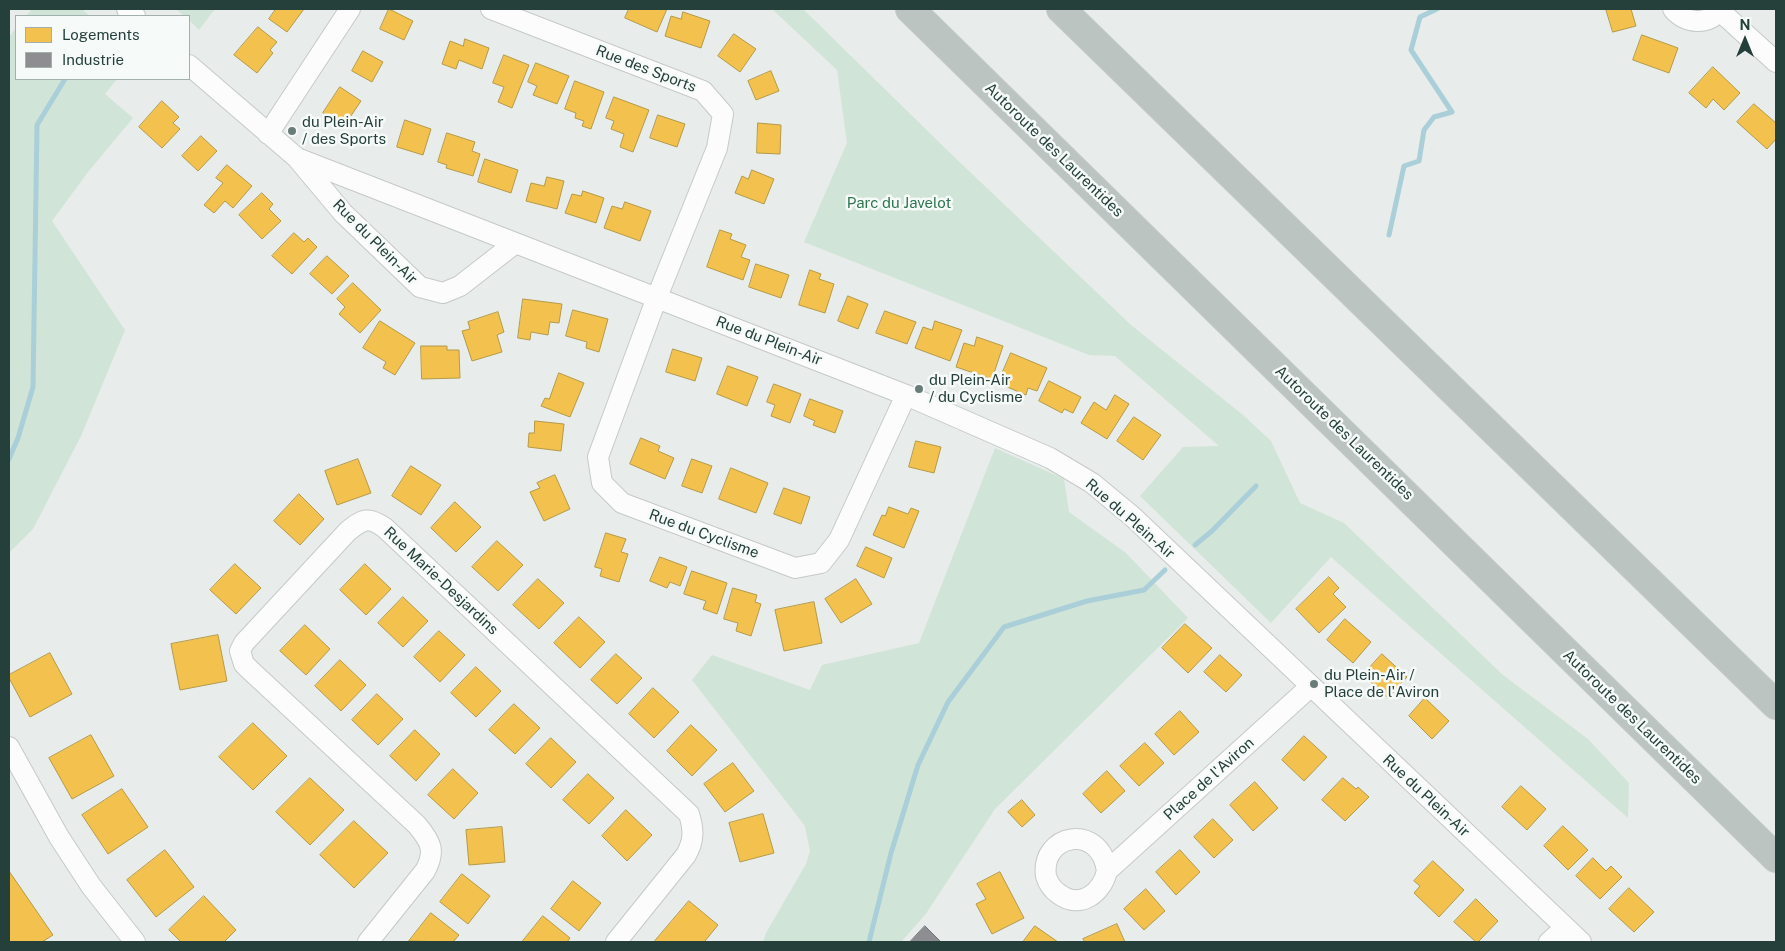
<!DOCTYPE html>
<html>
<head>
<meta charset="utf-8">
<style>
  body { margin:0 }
  #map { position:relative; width:1785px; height:951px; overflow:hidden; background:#e8ecea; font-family:"Public Sans",sans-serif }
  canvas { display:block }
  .frame { position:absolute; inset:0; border:10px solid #25403a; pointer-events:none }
  .legend { position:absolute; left:15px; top:15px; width:175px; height:65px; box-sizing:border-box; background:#f6faf9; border:1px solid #a2b0ad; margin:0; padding:6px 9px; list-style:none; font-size:15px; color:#25403a }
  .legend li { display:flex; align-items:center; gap:10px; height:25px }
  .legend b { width:25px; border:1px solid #a2b0ad }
  .north { position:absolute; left:1720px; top:15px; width:50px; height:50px; -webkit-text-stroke:4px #f6faf9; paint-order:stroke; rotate:0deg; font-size:14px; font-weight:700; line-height:20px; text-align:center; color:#25403a }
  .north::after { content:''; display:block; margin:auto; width:18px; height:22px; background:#25403a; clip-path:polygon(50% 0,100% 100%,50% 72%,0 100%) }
</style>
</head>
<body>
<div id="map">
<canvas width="1785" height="951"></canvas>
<div class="frame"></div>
<ul class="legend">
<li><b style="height:14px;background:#f2c14e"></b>Logements</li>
<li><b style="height:14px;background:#8d8d92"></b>Industrie</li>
</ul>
<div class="north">N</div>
</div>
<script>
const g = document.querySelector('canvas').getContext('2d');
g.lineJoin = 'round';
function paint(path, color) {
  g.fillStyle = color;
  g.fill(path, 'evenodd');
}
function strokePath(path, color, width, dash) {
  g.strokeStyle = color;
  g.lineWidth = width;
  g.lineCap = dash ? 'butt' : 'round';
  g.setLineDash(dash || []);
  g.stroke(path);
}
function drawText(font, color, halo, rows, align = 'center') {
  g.font = font + ' "Public Sans",sans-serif';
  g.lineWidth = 5;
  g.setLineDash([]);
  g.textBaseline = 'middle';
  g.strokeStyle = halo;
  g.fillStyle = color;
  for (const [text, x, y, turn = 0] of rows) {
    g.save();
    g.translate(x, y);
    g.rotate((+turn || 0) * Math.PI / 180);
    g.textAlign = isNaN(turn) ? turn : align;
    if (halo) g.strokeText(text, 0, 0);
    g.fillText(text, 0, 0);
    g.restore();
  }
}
paint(new Path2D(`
  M32,9H82L90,16H26Z
  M176,9H215L199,30L189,20V16H184Z
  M772,9H803L948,151L1131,325L1243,415L1271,441L1300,503L1344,523L1503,675L1588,739L1629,783L1628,818L1331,557L1271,623L1140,496L1183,447L1219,446L1115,356L1089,355L804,242L847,143L837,70Z
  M16,28V79H117L105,94L133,118L88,172L52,221L125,330L81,436L33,529L9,553V37Z
  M995,448L1064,479L1069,512L1126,553L1188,618L995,809L925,915L901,942H763L766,933L806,864L810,851L805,826L692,680L712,655L810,690L822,665L919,643Z`), '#d1e4d8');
const homes = new Path2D(`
  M276,9H304L287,32L269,19Z
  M389,9L413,21L404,40L380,29Z
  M629,9H667L657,32L625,18Z
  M1606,9H1631L1636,26L1613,32Z
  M683,12L710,21L701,48L665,36L671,16L681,19Z
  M258,27L277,42L270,50L273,53L257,73L234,55Z
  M734,34L756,49L740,72L718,56Z
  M1642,35L1678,48L1669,73L1633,60Z
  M465,39L489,48L482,69L459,60L456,69L442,64L450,41L463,46Z
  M363,51L383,62L372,82L352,71Z
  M504,55L529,65L512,108L498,102L504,87L493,83Z
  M536,63L569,76L557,104L533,95L537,86L528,82Z
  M1713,67L1740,93L1724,110L1713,99L1706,108L1689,93Z
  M771,71L779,91L756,100L748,81Z
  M575,81L604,92L591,129L582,126L584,121L575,118L576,113L565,109Z
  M340,87L361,101L344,126L323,113Z
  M614,97L649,110L633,152L620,147L624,134L611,129L614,121L606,118Z
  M162,101L179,117L173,123L180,129L162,148L139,127Z
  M1754,104L1776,123V139L1767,149L1737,122Z
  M658,115L685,124L677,147L650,138Z
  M405,120L431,129L423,155L397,147Z
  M758,123L781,125L780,154L757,153Z
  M447,133L475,142L472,151L480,154L473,176L446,168L447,165L438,162Z
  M201,136L217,151L198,171L182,156Z
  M485,159L518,170L511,193L478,182Z
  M227,165L252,186L233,208L225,201L214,213L204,205L223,183L216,178Z
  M752,170L774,179L764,204L735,193L742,176L748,179Z
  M547,177L564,181L557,209L526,201L531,183L544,186Z
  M583,191L604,198L596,223L565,213L572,194L581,196Z
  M262,193L273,204L269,209L281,221L262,239L239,215Z
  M625,202L651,211L640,241L604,228L612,206L622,209Z
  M720,230L732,234L730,239L746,245L741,257L750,260L743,280L707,267Z
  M294,233L304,242L308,238L317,247L292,274L272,256Z
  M327,256L349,276L332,294L310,274Z
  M756,264L789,275L781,298L749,287Z
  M810,270L821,274L819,279L834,284L825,313L799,305Z
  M353,283L381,310L360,333L339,314L345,307L337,299Z
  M848,296L868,304L858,329L838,321Z
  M523,299L562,304L559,323L550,322L548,335L531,332L530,340L518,338Z
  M573,310L608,319L599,352L586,348L587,342L566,336Z
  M885,311L916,322L907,344L876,333Z
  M498,312L504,332L497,335L502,352L472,361L462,331L470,329L468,322Z
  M380,321L415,343L395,375L383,368L386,362L363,348Z
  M935,321L962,330L950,361L915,348L923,327L932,330Z
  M977,337L1003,346L992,379L956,367L964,343L974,346Z
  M421,346H447V350H459L460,378L422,379Z
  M673,349L702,358L695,381L666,372Z
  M1011,353L1047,368L1037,391L1028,388L1026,395L998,383Z
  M728,366L758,377L747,406L717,394Z
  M559,373L584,383L570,417L541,406L545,398L549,399Z
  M1049,381L1081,397L1073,413L1064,409L1062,413L1039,401Z
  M774,384L801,394L790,423L771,416L775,405L767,402Z
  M1115,395L1129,404L1107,439L1081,423L1094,402L1106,410Z
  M810,399L843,411L835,433L813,425L815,421L804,416Z
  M1134,417L1161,435L1143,460L1117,441Z
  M535,421L564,424L561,451L528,447L529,433H534Z
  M641,438L660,446L658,451L674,458L665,479L630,464Z
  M916,441L941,447L934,473L909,467Z
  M358,459L371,493L337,505L325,471Z
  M692,459L712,466L702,493L682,486Z
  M411,466L441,485L421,515L392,496Z
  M731,468L768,483L756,513L719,499Z
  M555,475L570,509L544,521L530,492L540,488L537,483Z
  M784,488L810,497L801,524L774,514Z
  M299,494L324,519L300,545L274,521Z
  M455,502L481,527L456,552L431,528Z
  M889,507L908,514L911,508L919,511L904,548L873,535L882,515L885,516Z
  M606,533L626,539L621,552L628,554L619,582L600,576L602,569L595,567Z
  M497,541L523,565L498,591L472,567Z
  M866,547L892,558L884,578L857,566Z
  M660,557L687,567L680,586L670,582L667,588L650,581Z
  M235,564L261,588L236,614L210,590Z
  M365,564L391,589L366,615L340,590Z
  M692,571L727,583L717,614L703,609L706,601L684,594Z
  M1329,577L1339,588L1333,594L1346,607L1319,633L1296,609Z
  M538,579L564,603L539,629L513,605Z
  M856,579L872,604L841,623L825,599Z
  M733,588L757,595L755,602L761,604L751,636L736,631L738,623L724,619Z
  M403,597L428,621L403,647L378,623Z
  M814,602L822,643L784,651L775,610Z
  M579,617L605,642L580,668L554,643Z
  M1345,619L1371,642L1353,663L1327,640Z
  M1185,624L1212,648L1188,673L1162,648Z
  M305,625L330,649L306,675L280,651Z
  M439,631L465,655L440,682L414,657Z
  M218,635L227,681L180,690L171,644Z
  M50,653L72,694L30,717L9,678V675Z
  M616,654L642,678L617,704L591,680Z
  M1382,654L1407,677L1388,698L1363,675Z
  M1220,655L1242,675L1226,692L1204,672Z
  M340,660L366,685L341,711L315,686Z
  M476,667L501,691L476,717L451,693Z
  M653,688L679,712L654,738L629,714Z
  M377,694L403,719L378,745L352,720Z
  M1425,698L1449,721L1432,739L1409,716Z
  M514,704L540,728L515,754L489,730Z
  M1180,711L1199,732L1174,755L1155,734Z
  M253,723L287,756L253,790L219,757Z
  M691,725L717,750L692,776L667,751Z
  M415,730L440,754L416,781L390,756Z
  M91,735L114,776L72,799L49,758Z
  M1304,736L1327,757L1304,781L1282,760Z
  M551,738L576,762L551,788L526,764Z
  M1145,743L1164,763L1139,786L1120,766Z
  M733,763L754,791L725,812L704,784Z
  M453,769L478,793L454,819L428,795Z
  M1107,771L1125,791L1101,813L1083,794Z
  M588,774L614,798L589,824L563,800Z
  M310,778L344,810L310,845L276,812Z
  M1343,778L1356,789L1358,787L1369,797L1345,821L1322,800Z
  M1255,782L1278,808L1253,831L1230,805Z
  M1521,786L1546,809L1527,830L1502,807Z
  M122,789L148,827L108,854L82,815Z
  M1022,800L1035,815L1022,827L1008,812Z
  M626,810L652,835L627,861L602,836Z
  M763,814L774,853L740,862L729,823Z
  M1213,819L1233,840L1214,858L1194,837Z
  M354,821L388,853L354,888L320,855Z
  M1563,826L1588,850L1568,870L1544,846Z
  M502,827L505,862L469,865L466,830Z
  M165,850L194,887L156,917L127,880Z
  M1180,850L1200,872L1176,895L1156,872Z
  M1593,858L1606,871L1611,866L1622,877L1600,899L1576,876Z
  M1433,861L1464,890L1439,917L1414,893L1420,886L1414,881Z
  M9,871L53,935L42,942H9Z
  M1000,872L1024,918L992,934L976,904L986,899L977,884Z
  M462,874L490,896L468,924L440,902Z
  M573,881L601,903L579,931L551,909Z
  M1629,888L1654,912L1634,932L1609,909Z
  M1146,889L1165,911L1144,930L1124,909Z
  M204,896L236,930L224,942H181L169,930Z
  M1476,899L1498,921L1478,942H1476L1454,922Z
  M689,901L718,925L705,941L707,942H654Z
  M431,913L459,935L453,942L409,941Z
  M543,916L570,938L567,942H522Z
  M1117,924L1125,942H1085L1083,939Z
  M1035,926L1058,942H1023Z`);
paint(homes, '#f2c14e');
strokePath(homes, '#b49a48', 1);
const industry = new Path2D(`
  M925,926L941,942H910Z`);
paint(industry, '#8d8d92');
strokePath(industry, '#6e7678', 1);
strokePath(new Path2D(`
  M1389,235L1404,166L1419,161L1424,130L1434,117L1452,112L1411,50L1420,17L1437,9
  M9,459L18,438L33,387L37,125L65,79
  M1195,545L1212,531L1256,486
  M869,942L891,853L918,765L948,702L1004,627L1087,601L1144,590L1165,570`), '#aacfd8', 5);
const street = new Path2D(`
  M127,9L135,16
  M491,9L703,91L723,114L717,148L657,297L598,457L602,483L622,503L795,568L821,563L839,540L906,395
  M1673,9C1686,24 1708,26 1721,9
  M1720,11L1776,62
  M189,65L297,158L343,213L420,287L443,293L460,286L514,244
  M268,134L350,9
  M297,158L906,395L1050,458L1092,483L1133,517L1581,942
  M9,747L59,837L91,886L135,942
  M1107,871C1100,822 1040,834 1046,876C1048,883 1053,890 1059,894C1080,910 1102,893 1107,871L1310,687
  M368,942L425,871C436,851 431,842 417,825L250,670L244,664L240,651L244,643L348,531C363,519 368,516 385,528L689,814C694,830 694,841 686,855L616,942
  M1549,942L1565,928`);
const highway = new Path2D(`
  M910,9L1776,858
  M1061,9L1776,705`);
strokePath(street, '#c5c9c7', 22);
strokePath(highway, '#c3cac9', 30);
strokePath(street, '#fcfcfc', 20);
strokePath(highway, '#bcc4c2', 28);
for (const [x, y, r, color] of [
  [292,131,5,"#697c78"],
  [919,389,5,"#697c78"],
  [1314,684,5,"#697c78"]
]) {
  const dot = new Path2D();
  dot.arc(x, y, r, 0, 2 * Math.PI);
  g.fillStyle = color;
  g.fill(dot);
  strokePath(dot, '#f6faf9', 2);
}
drawText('15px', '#25403a', '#f6faf9', [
  ["Rue des Sports",646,69,21],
  ["Autoroute des Laurentides",1054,150,44],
  ["Rue du Plein-Air",375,242,45],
  ["Rue du Plein-Air",769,341,21],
  ["Autoroute des Laurentides",1344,433,44],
  ["Rue du Plein-Air",1130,519,41],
  ["Rue du Cyclisme",704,534,20],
  ["Rue Marie-Desjardins",441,581,43],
  ["Autoroute des Laurentides",1632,717,44],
  ["Place de l'Aviron",1209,779,-42],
  ["Rue du Plein-Air",1426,796,43]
]);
drawText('15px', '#25403a', '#f6faf9', [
  ["du Plein-Air",302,122],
  ["/ des Sports",302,139],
  ["du Plein-Air",929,380],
  ["/ du Cyclisme",929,397],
  ["du Plein-Air /",1324,675],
  ["Place de l'Aviron",1324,692]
], 'left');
drawText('15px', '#2f764f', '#f6faf9', [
  ["Parc du Javelot",899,203]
]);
</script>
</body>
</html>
